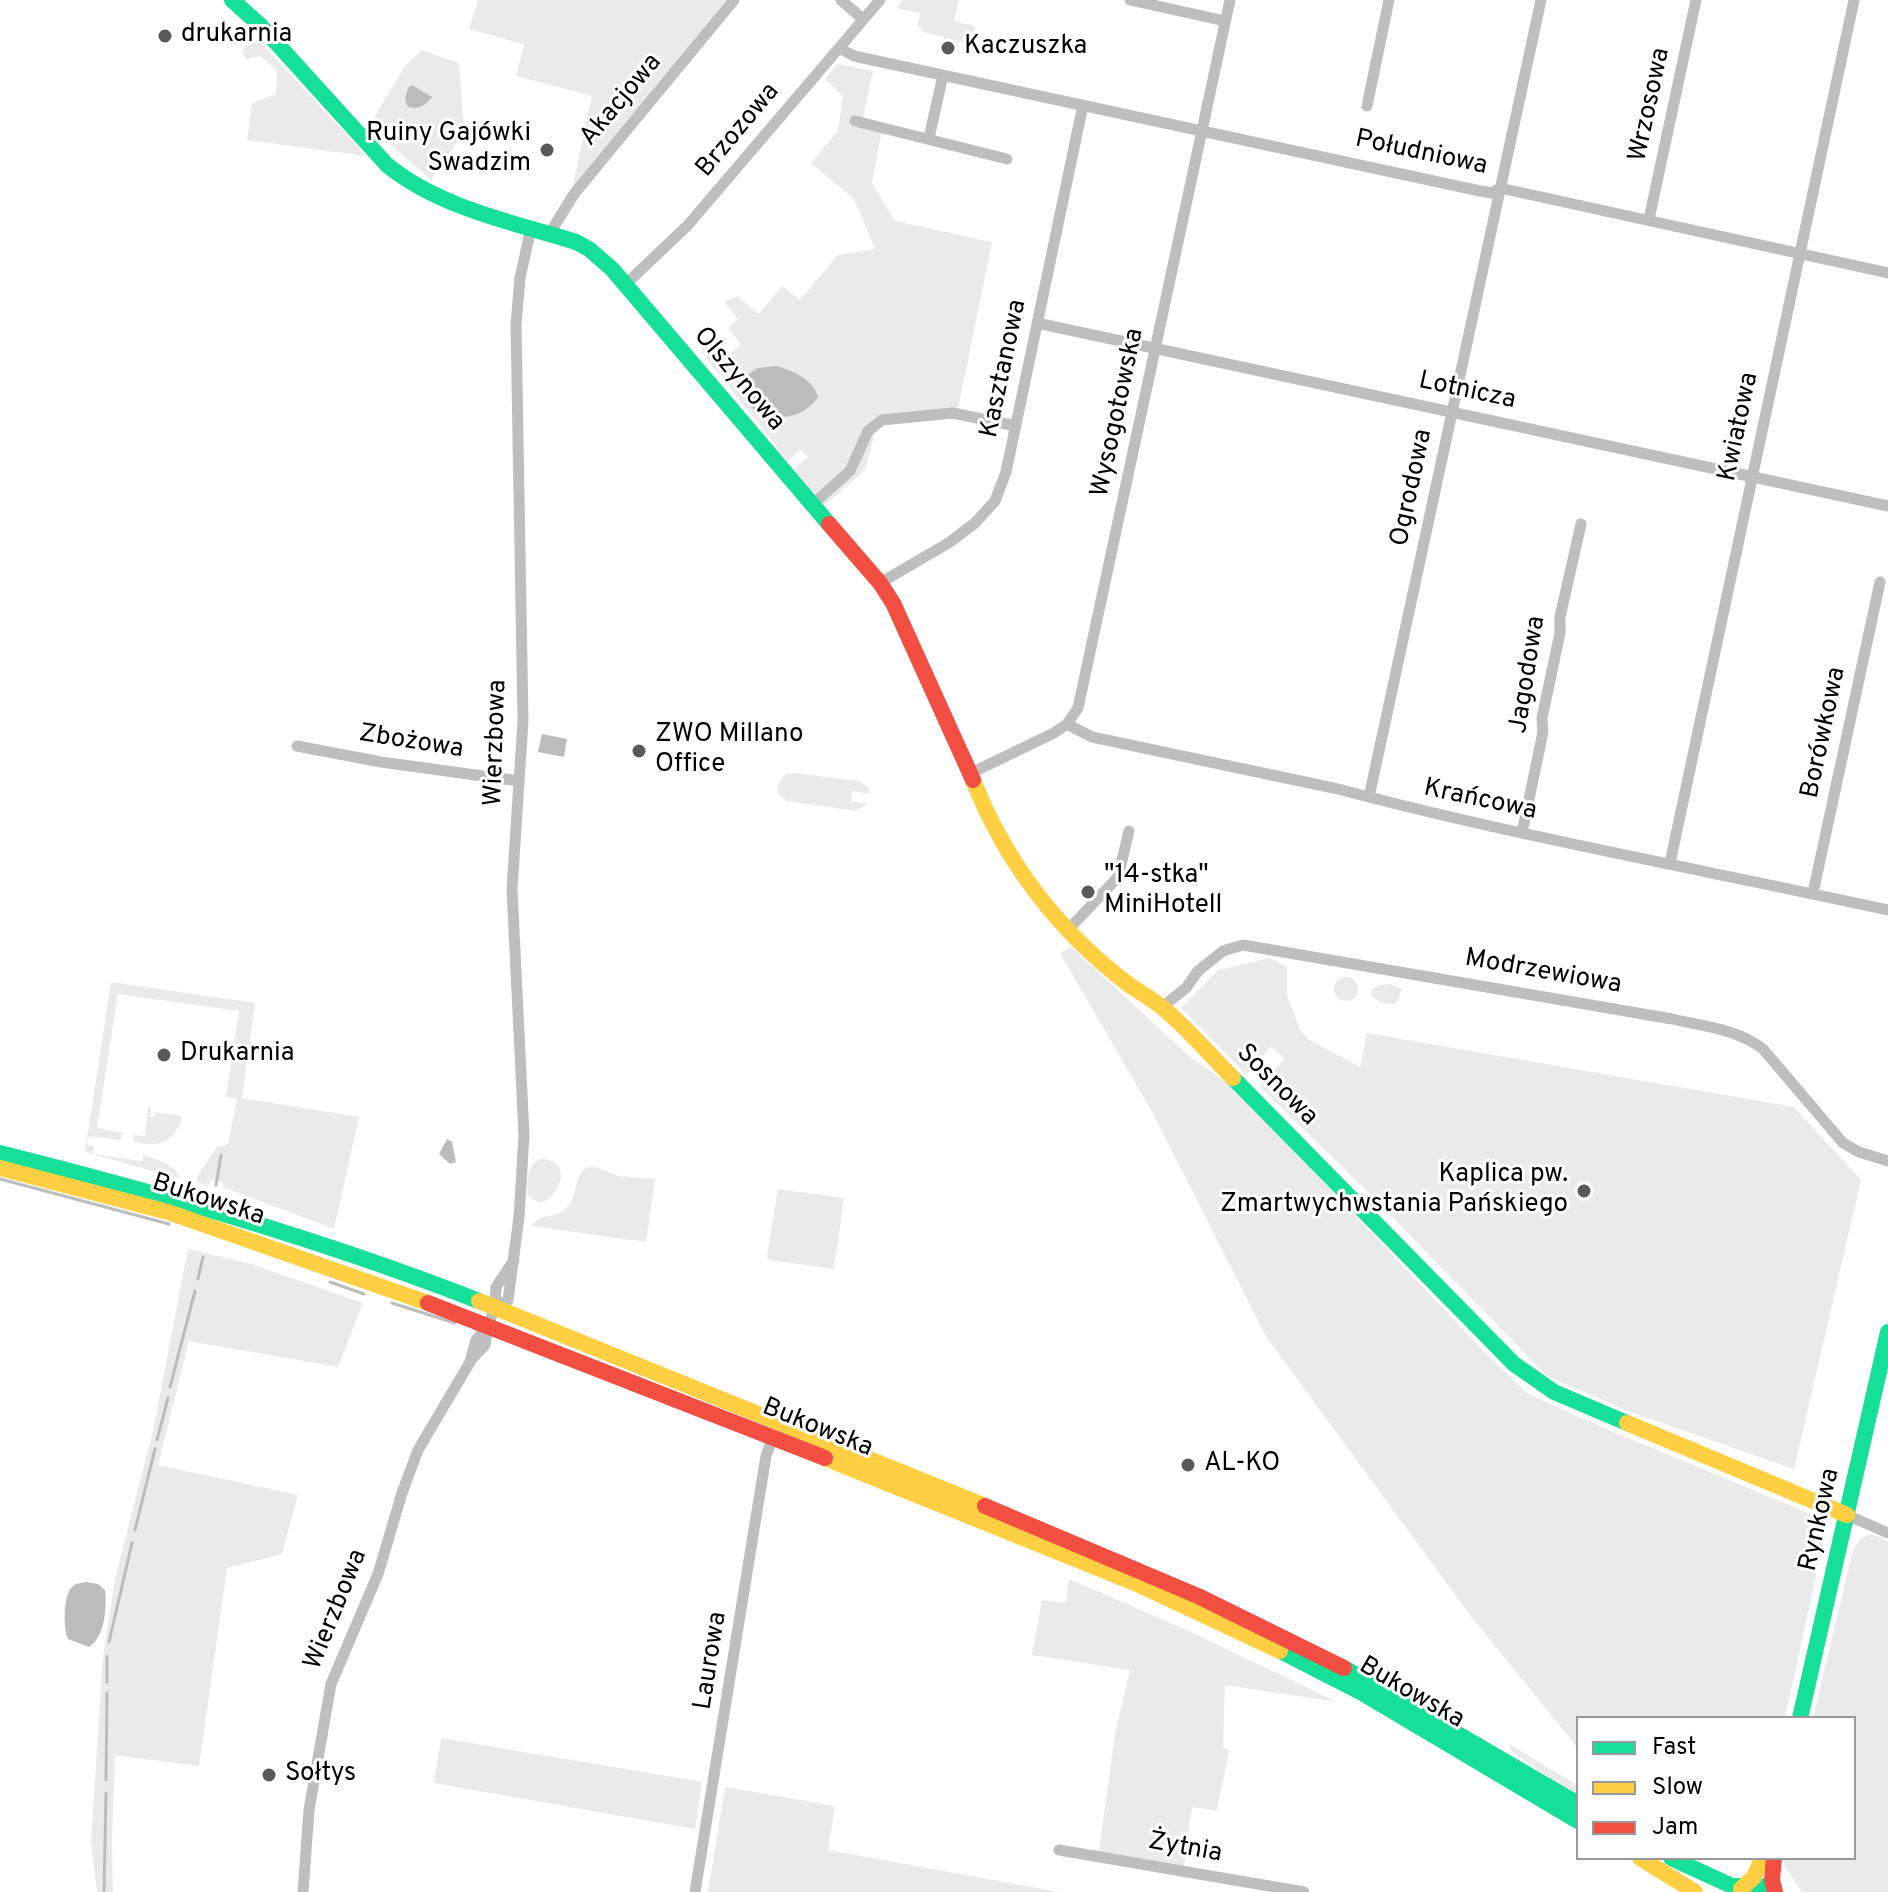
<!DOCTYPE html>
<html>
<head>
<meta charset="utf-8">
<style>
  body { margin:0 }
  #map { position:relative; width:1888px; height:1892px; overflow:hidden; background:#fff; font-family:Overpass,sans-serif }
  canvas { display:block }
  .legend { position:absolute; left:1576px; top:1716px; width:280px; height:144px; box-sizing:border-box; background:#fff; border:2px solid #999; margin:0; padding:10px 14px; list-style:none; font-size:24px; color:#000 }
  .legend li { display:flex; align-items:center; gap:16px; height:40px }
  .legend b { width:40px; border:2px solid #999 }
</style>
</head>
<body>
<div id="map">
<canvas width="1888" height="1892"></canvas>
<ul class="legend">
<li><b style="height:10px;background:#16e098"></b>Fast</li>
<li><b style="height:10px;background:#ffcf43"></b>Slow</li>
<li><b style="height:10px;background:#f24e42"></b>Jam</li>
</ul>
</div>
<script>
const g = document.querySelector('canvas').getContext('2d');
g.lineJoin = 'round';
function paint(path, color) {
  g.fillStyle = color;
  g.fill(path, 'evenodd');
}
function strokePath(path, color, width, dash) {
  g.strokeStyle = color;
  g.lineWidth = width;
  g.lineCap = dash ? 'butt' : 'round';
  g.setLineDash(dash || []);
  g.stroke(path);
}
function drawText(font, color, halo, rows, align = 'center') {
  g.font = font + ' Overpass,sans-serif';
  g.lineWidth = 6;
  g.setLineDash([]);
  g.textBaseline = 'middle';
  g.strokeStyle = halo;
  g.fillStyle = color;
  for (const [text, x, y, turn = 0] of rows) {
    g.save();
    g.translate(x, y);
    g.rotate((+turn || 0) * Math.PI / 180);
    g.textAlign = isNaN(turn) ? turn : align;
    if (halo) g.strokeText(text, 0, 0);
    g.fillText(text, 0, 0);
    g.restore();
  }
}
paint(new Path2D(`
  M478,0H727L571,193L592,96L516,76L524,44L469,29Z
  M903,0H959L954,21L975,26L971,44L957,41L955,48L943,45L944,37L922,32L923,28L917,26L920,13L896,8Z
  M260,42L357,146L365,156L247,140L252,103L276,94L277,70L260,56L246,59L242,52L249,44Z
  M422,50L459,63L464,132L431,180L369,126L405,66Z
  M838,64L873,71L863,118L883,123L872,183L895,221L992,242L958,409L879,417L865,470L825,505L794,469L808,457L801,450L788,461L701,351L713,342L726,357L741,344L728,328L738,319L724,302L737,296L759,314L782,286L800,300L838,255L875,249L854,199L811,163L838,131L843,96L825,79Z
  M795,773L860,781L869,788L870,794L853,791L850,801L868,804L856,811L787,801L778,794L777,786L786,774Z
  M1071,947L1190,1057L1232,1086L1491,1359L1527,1393L1585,1420L1815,1516L1823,1523L1825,1534L1785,1718H1578V1748L1470,1615L1265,1335L1155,1117L1060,953Z
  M1270,958L1287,967V996L1300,1029L1308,1039L1360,1067L1367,1033L1794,1107L1861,1180L1794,1469L1633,1413L1547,1376L1363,1187L1259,1086L1285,1059L1271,1047L1246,1074L1181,1008L1218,970Z
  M1334 989a12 12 0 1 1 24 0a12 12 0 1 1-24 0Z
  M111,982L255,1003L242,1098L359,1117L334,1229L223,1187V1182L211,1179L208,1186L197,1182V1177L216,1148L228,1144L237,1099L226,1097L239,1011L118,994L97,1128L123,1133L120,1140L89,1136L87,1145L94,1147L93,1154L142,1161L143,1155C158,1159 173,1164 180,1177L177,1178L85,1152Z
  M1391,984L1402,989L1396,1004C1385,1004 1376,1003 1370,993L1372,989L1380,985Z
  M148,1107H151L150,1117H153L155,1112L182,1116C176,1143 156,1149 133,1141L134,1135L145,1136Z
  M539,1159C574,1158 562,1197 539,1203L527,1195C528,1180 526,1167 539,1159Z
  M587,1167H596L618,1176L655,1179L646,1242L531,1226C540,1213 555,1219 566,1208C579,1196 572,1177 587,1167Z
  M778,1189L844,1198L834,1269L770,1260L767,1257Z
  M188,1249L251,1264L363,1303L338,1367L189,1341L158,1465L298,1495L282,1554L227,1568L199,1766L115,1755L112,1844L113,1892H97L91,1842L103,1657L115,1579L153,1431Z
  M1871,1534L1888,1541V1892H1802L1784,1865L1785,1858H1854V1718H1813L1853,1550L1860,1539Z
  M1069,1579L1189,1631L1337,1702L1225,1685L1223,1748L1229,1750C1226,1771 1220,1790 1217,1811L1192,1807L1184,1866L1099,1852L1115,1734L1130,1670L1032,1655L1042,1600L1066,1603Z
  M441,1738L702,1782L695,1829L434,1783Z
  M1508,1743L1578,1786V1797L1512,1752Z
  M725,1787L835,1806L828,1850L1059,1892H708Z`), '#eaeaea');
paint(new Path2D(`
  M412,85L432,97C425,105 418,111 407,106L405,99L408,88Z
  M776,366C792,370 814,380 818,397C794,434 729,416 745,376L758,368Z
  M542,734L567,739L564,757L538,752Z
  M447,1139L452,1142L456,1162L450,1164L439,1154Z
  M86,1582L98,1584L105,1590C107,1607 105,1637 89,1647L68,1639C63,1629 63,1593 73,1586C76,1583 82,1583 86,1582Z`), '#bcbcbc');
strokePath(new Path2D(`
  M0,1179L169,1224
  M216,1185L221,1155
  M198,1279L203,1257
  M330,1282L364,1294
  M392,1303L455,1323
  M170,1387L195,1291
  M157,1440L168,1398
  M135,1530L155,1449
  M109,1642L132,1543
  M107,1682V1656
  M106,1780L107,1693
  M104,1892L106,1793`), '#bcbcbc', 3);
strokePath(new Path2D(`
  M841,0L863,19
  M1130,0L1225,21
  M839,48L854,56L1480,191L1492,193L1500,188L1888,273
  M1367,106L1389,0
  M855,121L1007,159
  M929,138L943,75
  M1649,219L1696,0
  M550,233L574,194L734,0
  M626,284L688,225L880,0
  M1037,323L1888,506
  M813,504L850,471L868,431L882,420L953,413L1016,426
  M880,583L950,542L975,523L995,501L1006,472L1083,105
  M1067,724L1092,737L1338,789C1519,837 1705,870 1888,910
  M297,746L381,762L519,781
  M969,774L1054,733L1067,724L1078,708L1230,0
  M1369,797L1541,0
  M1522,833L1543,732L1542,718L1560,633V617L1581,524
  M1670,863L1854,0
  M1813,893L1880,582
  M1068,930L1118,877L1129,831
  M1162,1007L1186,988L1198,971L1223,951L1243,945L1672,1019C1703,1026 1737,1029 1763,1049L1843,1143L1859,1152L1888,1161
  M495,1308L508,1300L519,1217L524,1135L512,889L523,721L516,324L520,278L531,228
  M470,1361L485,1345L488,1325L495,1308L496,1287L514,1260
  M1847,1515L1888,1533
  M1059,1850L1304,1892
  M303,1892L309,1810L331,1684L378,1574L402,1493L418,1450L470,1362L476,1340L488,1325
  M695,1892L766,1456L773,1437`), '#bebebe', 11);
strokePath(new Path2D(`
  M232,0L261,26L387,165C440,208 512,222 576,242L589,249L612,269L829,524
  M1233,1078L1514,1364L1554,1392L1627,1423
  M0,1153C163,1194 323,1240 479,1301
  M1280,1651L1364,1694L1578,1821
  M1344,1668L1578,1804
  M1800,1718L1888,1332
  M1671,1858L1732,1886H1761L1773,1892`), '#16e098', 16);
strokePath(new Path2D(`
  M973,780C1005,861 1058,931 1128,984C1139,992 1152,999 1163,1008C1188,1029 1210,1055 1233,1078
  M0,1168L168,1212L428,1303
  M479,1301L985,1506
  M1627,1423L1847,1515
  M825,1458L1135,1583L1280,1651
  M1640,1858L1695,1892
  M1741,1889L1754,1877L1762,1858`), '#ffcf43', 16);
strokePath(new Path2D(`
  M829,524L880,583L893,603L973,780
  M428,1303L825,1458
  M985,1506L1198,1596L1344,1668
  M1774,1858L1772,1880L1775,1892`), '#f24e42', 16);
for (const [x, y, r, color] of [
  [165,36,8,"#595959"],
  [948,48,8,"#595959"],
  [547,150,8,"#595959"],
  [639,751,8,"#595959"],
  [1088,892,8,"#595959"],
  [164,1055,8,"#595959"],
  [1584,1191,8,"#595959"],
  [1188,1465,8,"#595959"],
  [269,1775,8,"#595959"]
]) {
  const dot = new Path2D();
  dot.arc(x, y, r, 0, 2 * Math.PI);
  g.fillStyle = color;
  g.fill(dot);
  strokePath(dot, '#fff', 3);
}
drawText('26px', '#000', '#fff', [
  ["drukarnia",181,36],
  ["Kaczuszka",964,48],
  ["Ruiny Gajówki",531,135,"right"],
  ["Swadzim",531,165,"right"],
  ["ZWO Millano",655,736],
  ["Office",655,766],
  ["\"14-stka\"",1104,877],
  ["MiniHotell",1104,907],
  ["Drukarnia",180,1055],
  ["Kaplica pw.",1568,1176,"right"],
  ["Zmartwychwstania Pańskiego",1568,1206,"right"],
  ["AL-KO",1204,1465],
  ["Sołtys",285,1775]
], 'left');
drawText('26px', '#000', '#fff', [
  ["Akacjowa",622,101,-50],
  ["Wrzosowa",1651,105,-78],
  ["Brzozowa",739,131,-50],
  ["Południowa",1421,154,12],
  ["Kasztanowa",1005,369,-78],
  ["Olszynowa",738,380,50],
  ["Lotnicza",1467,392,12],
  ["Wysogotowska",1119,413,-78],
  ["Kwiatowa",1740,427,-78],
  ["Ogrodowa",1413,488,-78],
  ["Jagodowa",1529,675,-81],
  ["Borówkowa",1825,733,-78],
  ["Zbożowa",411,743,9],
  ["Wierzbowa",497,743,-88],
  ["Krańcowa",1480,801,12],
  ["Modrzewiowa",1543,973,10],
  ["Sosnowa",1276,1086,45],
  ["Bukowska",208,1201,18],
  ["Bukowska",817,1429,22],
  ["Rynkowa",1821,1520,-77],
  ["Wierzbowa",337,1610,-68],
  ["Laurowa",712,1661,-81],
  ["Bukowska",1411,1694,30],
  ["Żytnia",1185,1849,10]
]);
</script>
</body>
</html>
